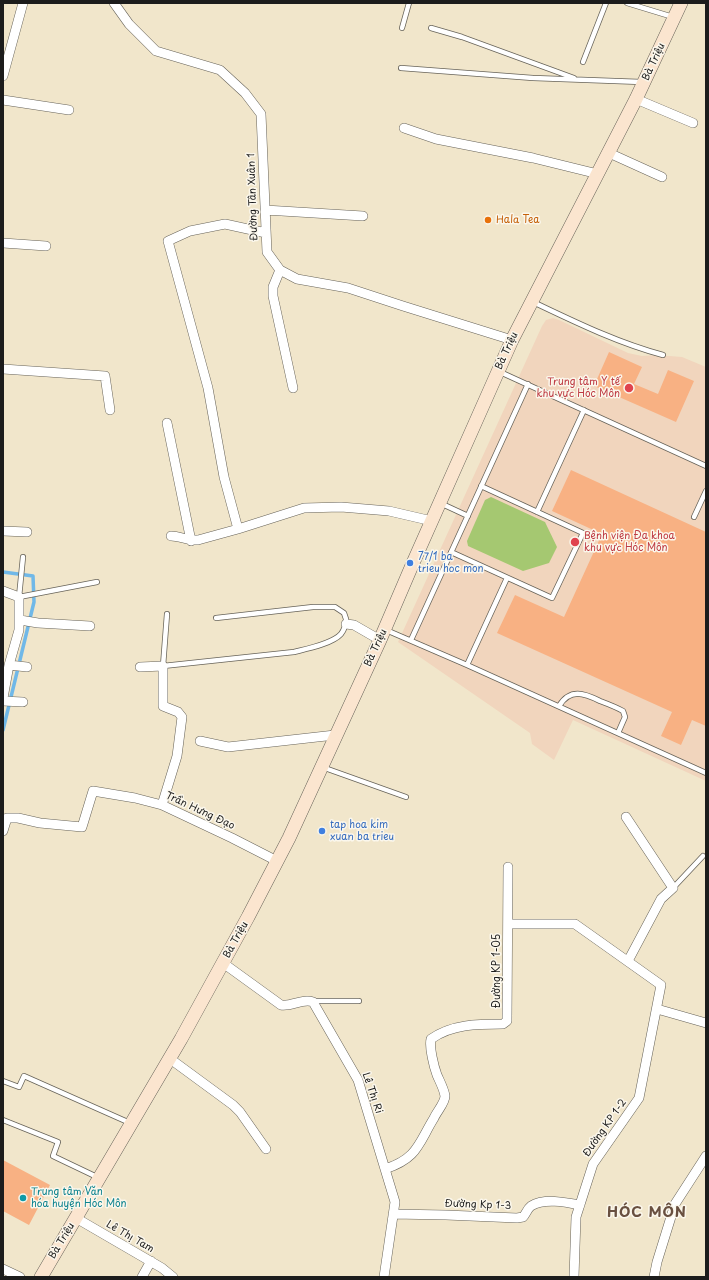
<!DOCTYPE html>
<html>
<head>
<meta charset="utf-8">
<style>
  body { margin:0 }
  #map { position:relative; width:709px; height:1280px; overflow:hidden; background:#f1e6cb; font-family:"Playpen Sans",sans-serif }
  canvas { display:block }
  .frame { position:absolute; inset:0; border:4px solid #1c1c1c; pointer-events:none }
</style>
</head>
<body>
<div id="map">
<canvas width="709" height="1280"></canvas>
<div class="frame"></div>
</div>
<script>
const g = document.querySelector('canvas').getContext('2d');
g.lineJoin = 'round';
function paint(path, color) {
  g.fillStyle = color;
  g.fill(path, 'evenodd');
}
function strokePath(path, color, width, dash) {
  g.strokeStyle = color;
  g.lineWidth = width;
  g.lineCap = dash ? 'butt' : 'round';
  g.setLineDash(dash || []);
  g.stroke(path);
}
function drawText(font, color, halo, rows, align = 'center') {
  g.font = font + ' "Playpen Sans",sans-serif';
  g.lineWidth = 3;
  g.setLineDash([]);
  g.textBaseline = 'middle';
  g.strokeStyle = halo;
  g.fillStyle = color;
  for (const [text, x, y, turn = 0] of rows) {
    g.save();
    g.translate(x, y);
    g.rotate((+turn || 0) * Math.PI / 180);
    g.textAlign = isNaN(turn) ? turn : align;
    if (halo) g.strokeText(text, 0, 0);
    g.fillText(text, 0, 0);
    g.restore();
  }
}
paint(new Path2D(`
  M553,318L559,320L628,353L642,356L657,355L682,357L706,367V781L573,720L554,760L532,744L530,733L398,642L542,326L546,320Z`), '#f1d5bd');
paint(new Path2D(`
  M491,497L545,522L557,547L549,563L523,571L468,546L467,541L485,500Z`), '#a5c871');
strokePath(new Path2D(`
  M3,572L33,576L34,602L3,730`), '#70b8e8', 3.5);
paint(new Path2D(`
  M609,352L642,367L634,384L658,394L668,370L694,381L676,422L594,386Z
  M571,470L706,532V726L692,720L681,745L661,736L672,712L497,633L515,595L564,617L602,534L552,511Z
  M3,1160L50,1185L29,1225L3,1211Z`), '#f8b183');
const lane = new Path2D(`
  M627,3L673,17
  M402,28L409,3
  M431,28L462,37L574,78
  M583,62L606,3
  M401,68L533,78L642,82
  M533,302C575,322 618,343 663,355
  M500,372L706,466
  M440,503L468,516
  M537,512L584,410
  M694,517L706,491
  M451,552L552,598L583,533L481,486
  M23,557L19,597L97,582
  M167,614L163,666L294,652C306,649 332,644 341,634C344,630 346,624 346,619L344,613L335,607H313L216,618
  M386,630L467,665L706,773
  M411,640L528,384
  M467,665L507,578
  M559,706C570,688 584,693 600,701C608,704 616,707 623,711L625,717L618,733
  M322,767L406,797
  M673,888L703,856
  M313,1001H359
  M3,1081L19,1087L24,1076L130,1123
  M3,1120L58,1142L53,1156L97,1177`);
const street = new Path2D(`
  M114,3L129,24L156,51L220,70L245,93L261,114L267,252L280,270L297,279L348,288L403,306L512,340
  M3,76L23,3
  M636,99L693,123
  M3,100L69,110
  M404,128L436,139L533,158L598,174
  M609,153L662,177
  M265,210L363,216
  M266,233L225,224L190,231L168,241L208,388L224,477L238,529L304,508L341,507L389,511L432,521
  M3,243L46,246
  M280,270L273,287V296L293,388
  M3,369L105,376L110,410
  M167,423L191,541
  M3,531L27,532
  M171,536C180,536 188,541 198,540L238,529
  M3,591L19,597V630L9,665L3,698
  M20,620L38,623L90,626
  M346,624L354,625L380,640
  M9,665L27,667
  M140,667L163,666V706L178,712L182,717L177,756L162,805
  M3,701L23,702
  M200,741L228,747L335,735
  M626,817L673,888L661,899L628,961
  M3,831L7,818H18L40,823L82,827L93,791L135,798L162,805L232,838L277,861
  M508,924H575L661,985L639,1098L593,1164L576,1217L574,1277
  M223,963L281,1005C291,1007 303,998 313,1002L358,1080L395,1202L384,1277
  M657,1009L706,1023
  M169,1058L233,1105L240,1112L266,1149
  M385,1169C418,1158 418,1144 434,1118C437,1111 445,1103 445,1096C444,1089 440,1082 437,1075C434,1067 429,1047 431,1039C452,1024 478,1024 503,1024L507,1021L508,867
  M393,1214L446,1215L517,1218L523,1217C526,1214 527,1209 531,1206C544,1198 565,1202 580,1205
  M76,1218L162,1268L173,1277
  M3,1269L20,1277
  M142,1277L151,1261
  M654,1277L657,1262L675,1204L706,1156`);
const secondary = new Path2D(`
  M41,1277L181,1039L248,917L289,838L380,640L413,563L512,340L636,99L681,3`);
strokePath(lane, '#676359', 6);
strokePath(street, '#676359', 10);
strokePath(secondary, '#676359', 14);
strokePath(lane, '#fff', 4.5);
strokePath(street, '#fff', 9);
strokePath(secondary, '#fbe5cf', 13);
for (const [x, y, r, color] of [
  [488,220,4,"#e8710a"],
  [629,388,5,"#e0444e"],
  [575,542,5,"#e0444e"],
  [410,563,4,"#3f7fe0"],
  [322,831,4,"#3f7fe0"],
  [23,1198,4,"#0f9aa8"]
]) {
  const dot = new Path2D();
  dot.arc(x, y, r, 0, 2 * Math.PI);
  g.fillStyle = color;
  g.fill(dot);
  strokePath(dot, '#fbf7ec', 1.5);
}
drawText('10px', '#1c1c1c', '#fbf7ec', [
  ["Bà Triệu",654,62,-65],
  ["Đường Tân Xuân 1",253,197,-92],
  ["Bà Triệu",507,351,-65],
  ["Bà Triệu",376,648,-65],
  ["Trần Hưng Đạo",200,811,25],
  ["Bà Triệu",236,940,-61],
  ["Đường KP 1-05",497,971,-90],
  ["Lê Thị Ri",372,1093,71],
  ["Đường KP 1-2",605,1128,-55],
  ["Đường Kp 1-3",478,1205,2],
  ["Lê Thị Tam",130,1237,30],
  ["Bà Triệu",62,1241,-59]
]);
drawText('10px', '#c56008', '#fbf7ec', [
  ["Hala Tea",496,220]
], 'left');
drawText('10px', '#be3a42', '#fbf7ec', [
  ["Trung tâm Y tế",620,382],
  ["khu vực Hóc Môn",620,394],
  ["Bệnh viện Đa khoa",584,536,"left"],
  ["khu vực Hóc Môn",584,548,"left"]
], 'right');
drawText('10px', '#366cbe', '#fbf7ec', [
  ["77/1 ba",418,557],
  ["trieu hoc mon",418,569],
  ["tap hoa kim",330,825],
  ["xuan ba trieu",330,837]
], 'left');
drawText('10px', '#0d838f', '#fbf7ec', [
  ["Trung tâm Văn",31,1192],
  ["hóa huyện Hóc Môn",31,1204]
], 'left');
g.letterSpacing = '1px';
drawText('bold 14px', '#695040', '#fbf7ec', [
  ["HÓC MÔN",647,1213]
]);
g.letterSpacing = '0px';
</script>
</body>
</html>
